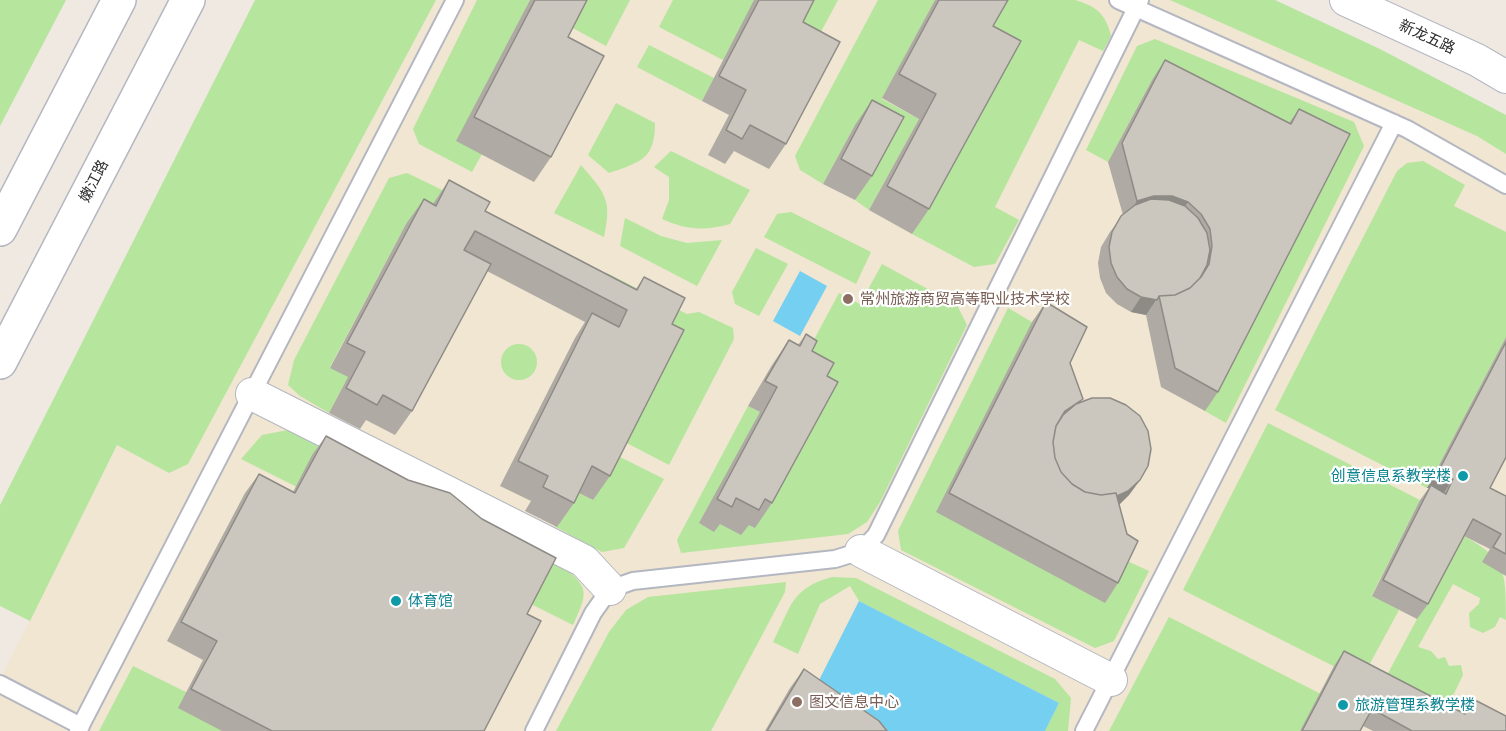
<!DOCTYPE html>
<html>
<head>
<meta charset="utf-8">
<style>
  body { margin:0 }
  canvas { display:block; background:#efe9e1 }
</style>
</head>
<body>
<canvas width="1506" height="731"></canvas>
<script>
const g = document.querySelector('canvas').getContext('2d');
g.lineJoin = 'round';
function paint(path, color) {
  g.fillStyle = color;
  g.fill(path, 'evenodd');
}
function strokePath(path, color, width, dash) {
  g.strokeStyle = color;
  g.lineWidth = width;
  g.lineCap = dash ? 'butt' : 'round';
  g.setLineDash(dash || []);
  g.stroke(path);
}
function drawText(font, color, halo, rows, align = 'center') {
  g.font = font + ' "Asap Condensed","Noto Sans SC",sans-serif';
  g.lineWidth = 4.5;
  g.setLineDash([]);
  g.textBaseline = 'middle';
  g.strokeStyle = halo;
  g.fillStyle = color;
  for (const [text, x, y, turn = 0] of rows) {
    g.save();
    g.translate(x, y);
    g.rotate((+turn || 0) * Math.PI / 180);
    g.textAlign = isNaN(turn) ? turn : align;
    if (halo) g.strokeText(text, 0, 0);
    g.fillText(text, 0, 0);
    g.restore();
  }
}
paint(new Path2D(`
  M341,0H1170L1477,136L1506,154V731H0V679Z`), '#f0e6d1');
paint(new Path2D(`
  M0,0H66L0,126Z
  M255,0H436L188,464L169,473L117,445L30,621L0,606V505Z
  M477,0H530L457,141L482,154L472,172L419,144L413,129Z
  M583,0H630L606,46L569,26Z
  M673,0H755L723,60L659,27Z
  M810,0H838L807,58L785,47Z
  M878,0H935L882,99L919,119L869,210L855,200V125L823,184L800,170L795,156Z
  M943,0H1075C1096,6 1106,14 1111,36L1103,51L1079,40L995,207L1019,220L995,264L974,267L912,234L1003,66Z
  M1170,0H1275L1380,49L1506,115V154L1477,136Z
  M1155,39L1354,122L1364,146L1226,423L1205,411L1336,153L1152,80L1108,162L1086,150L1137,46Z
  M649,45L714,78L702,101L637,67Z
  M616,103L655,123C655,159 641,162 609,173L588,155Z
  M671,151L750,190L730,224C704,231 687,230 662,219L669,200V177L654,167Z
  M1423,161L1465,185L1454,206L1506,232V337L1427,488L1275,410L1397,171L1407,163Z
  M581,165C606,194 612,200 604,237L554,213Z
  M407,173L457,197L406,224L330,367L348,377L329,413L300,396L288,385L294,360L389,178Z
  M791,212L871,252L856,284L764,237L777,214Z
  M625,218L661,236L687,243L722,240L697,286L620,246Z
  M756,248L788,264L759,316L735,304L732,292Z
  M882,264L957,305L967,325L880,502L867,522L848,534L681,553L677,540L748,406L760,412L795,375L839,293L860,304Z
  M607,273L687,314L699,312L733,328L734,339L669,465L623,441L596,277Z
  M1008,308L1032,322L1125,560L1149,571L1114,641L1095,648L901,550L898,531Z
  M501 362a18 18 0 1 1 36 0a18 18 0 1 1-36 0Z
  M1268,423L1420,500L1372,595L1399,610L1361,680L1183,590Z
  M288,430L309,437L559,563C589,588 589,590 573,625L241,459L262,435Z
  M616,455L664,479L624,548L602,552L554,526L575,491L593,500Z
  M1462,535C1506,559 1506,570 1506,620L1500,617L1495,627L1483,633L1470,627L1469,613L1479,604L1480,598L1453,584L1418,647L1431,651L1438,659L1445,657L1449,666L1461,665L1463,675L1440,722L1379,690Z
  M832,577L856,578L1055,679L1071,698L1068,731H1045L1059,703L859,601L850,586L820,604L798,654L773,642C791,607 791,588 832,577Z
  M786,582L785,592L711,731H556L609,632L626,610L648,597Z
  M1169,617L1321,694L1301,731H1109Z
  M133,666L186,692L222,731H99Z`), '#b6e59e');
paint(new Path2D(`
  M800,271L827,286L800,336L773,321Z
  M859,601L1059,703L1045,731H879L811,696Z`), '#75cff0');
const service = new Path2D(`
  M1118,0L1407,129L1506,185
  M0,684L81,726
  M78,731L455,0
  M534,731L593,613L610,589L633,581L835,559L861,551L876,535L1140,0
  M1084,731L1394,123`);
const minor = new Path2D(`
  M1346,0L1477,60L1506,77
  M252,394L584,561L610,589
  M861,551L1111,680`);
const secondary = new Path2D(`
  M0,229L119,0
  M0,362L188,0`);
strokePath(service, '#b4b7c1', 20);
strokePath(minor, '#b4b7c1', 34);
strokePath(secondary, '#b4b7c1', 36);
strokePath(service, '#fff', 16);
strokePath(minor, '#fff', 32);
strokePath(secondary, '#fff', 33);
paint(new Path2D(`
  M530,0H587L568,37L551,157L534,182L456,141Z
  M754,0H814L803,22L786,144L769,169L734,151L725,164L708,155L729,115L702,101Z
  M935,0H1008L993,26L929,209L912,234L869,210L919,119L882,98Z
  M1165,60L1289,123L1299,109L1218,392L1205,411L1161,387L1146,315L1131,312L1117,304L1106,293L1100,278L1098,263L1101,247L1110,232L1123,215L1108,162L1152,80Z
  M872,100V176L855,200L823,184L855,125Z
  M449,180L485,211L636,289L644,277L672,324L610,476L593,500L579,493L574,503L557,527L525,511L531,501L500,486L575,338L585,322L487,271L412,411L395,435L366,420L360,429L329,413L348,377L330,368L406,224L424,199L433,204Z
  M1046,302L1070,363L1080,403L1140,480L1129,495L1119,504L1118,583L1105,603L936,512L1032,322Z
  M806,334L812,351L827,376L772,503L755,528L749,525L741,535L720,524L714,532L699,523L760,412L748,406L772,365L789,340L798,345Z
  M1506,337V457L1490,488L1506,496V576L1482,562L1490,549L1464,536L1428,604L1417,619L1372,596L1420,500L1429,488H1427Z
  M326,436L527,614L484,731H222L178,708L203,660L167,641L245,493L259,474L293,492L312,455Z
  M1344,651L1463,713L1473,699L1506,731H1373L1363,726L1360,731H1300L1334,666Z
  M804,669L887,731H765L790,688Z`), '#afaba4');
paint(new Path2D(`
  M1154,196H1172L1188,202L1174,221H1124L1137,201Z
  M1141,297L1156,300L1146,315L1131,312Z
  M1438,472L1453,479L1443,494L1431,485L1429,488H1427Z
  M1140,480L1129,495L1118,506L1114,497Z`), '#8e8b86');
const building = new Path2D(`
  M535,0H587L568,37L604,56L551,157L474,117Z
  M759,0H814L803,22L840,42L786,144L750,125L742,139L726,130L746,90L719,76Z
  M939,0H1008L993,26L1021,41L929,209L887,186L936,94L899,74Z
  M1165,60L1291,124L1299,109L1350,134L1218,392L1175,368L1159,296L1175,295L1190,288L1201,277L1209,264L1212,246L1210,229L1201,214L1188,202L1172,196H1154L1137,201L1122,143Z
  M872,100L904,117L872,176L841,159Z
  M449,180L490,202L485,211L637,290L644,277L685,298L672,324L684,330L610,476L592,466L574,503L543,487L548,476L518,461L592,313L619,327L627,310L475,231L464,250L491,264L412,411L383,395L377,405L346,388L365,352L347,343L424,199L436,206Z
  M1151,199L1169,200L1185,206L1198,218L1207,233L1210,250L1207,265L1200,278L1190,288L1175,295L1159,296L1157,300L1141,297L1127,289L1117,277L1111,263L1109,247L1112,232L1121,216L1135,205Z
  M1046,302L1087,327L1070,363L1083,399L1065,411L1056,426L1053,442L1055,458L1061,472L1072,484L1085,492L1101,495L1116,493L1127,534L1138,541L1118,583L949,493Z
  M806,334L817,341L812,351L834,363L827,376L838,382L772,503L765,499L759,510L736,498L732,507L717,499L777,387L765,381L789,340L800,346Z
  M1506,342V457L1490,488L1506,496V554L1493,547L1501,534L1473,519L1428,604L1383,580L1431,485L1446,494L1453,479L1438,472Z
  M1092,398H1110L1126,405L1140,416L1148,431L1151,449L1148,466L1140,480L1128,491L1117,496L1116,493L1101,495L1085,492L1072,484L1061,472L1055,458L1053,442L1056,426L1063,415L1076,404Z
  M326,436L408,480L450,493L482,519L556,558L527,614L541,621L484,731H272L191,689L217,641L181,622L259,474L295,493Z
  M1344,651L1465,714L1473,699L1506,716V731H1412L1372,709L1360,731H1302Z
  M804,669L879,721L887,731H767Z`);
paint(building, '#cbc7bf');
strokePath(building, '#8e8b86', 1.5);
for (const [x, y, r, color] of [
  [848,299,6,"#8d6e63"],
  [1463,476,6,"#0f9aa8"],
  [396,601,6,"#0f9aa8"],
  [797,702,6,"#8d6e63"],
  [1343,705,6,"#0f9aa8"]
]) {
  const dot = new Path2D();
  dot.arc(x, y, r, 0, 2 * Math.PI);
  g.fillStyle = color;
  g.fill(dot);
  strokePath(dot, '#fff', 2);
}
drawText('15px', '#2e2e2e', '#fff', [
  ["新龙五路",1427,37,25],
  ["嫩江路",94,181,-63]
]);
drawText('15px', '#785e54', '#fff', [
  ["常州旅游商贸高等职业技术学校",860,299],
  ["图文信息中心",809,702]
], 'left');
drawText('15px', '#0d838f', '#fff', [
  ["创意信息系教学楼",1451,476,"right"],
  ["体育馆",408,601],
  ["旅游管理系教学楼",1355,705]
], 'left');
</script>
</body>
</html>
